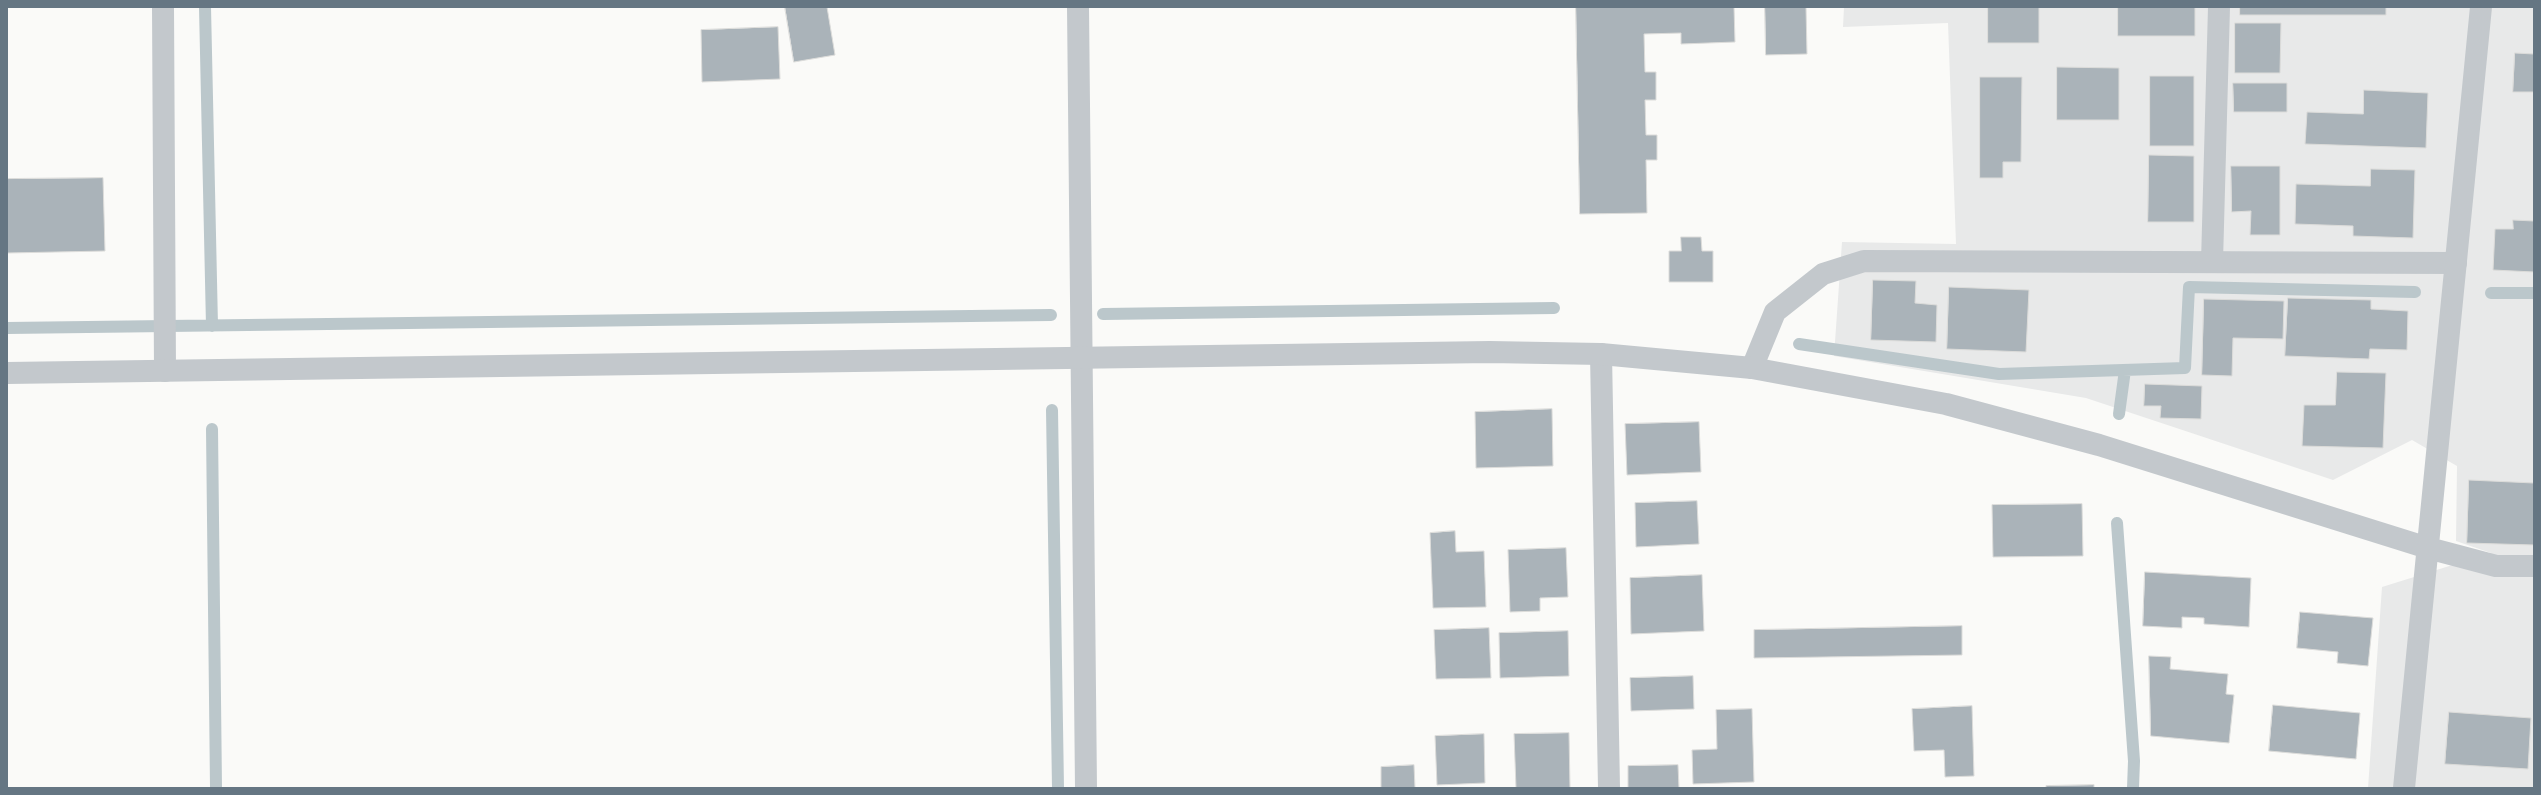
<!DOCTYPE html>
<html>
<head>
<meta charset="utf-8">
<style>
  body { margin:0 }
  #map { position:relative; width:2541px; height:795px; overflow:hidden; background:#fafaf8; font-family:Poppins,sans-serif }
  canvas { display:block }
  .frame { position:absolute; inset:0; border:8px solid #657683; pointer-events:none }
</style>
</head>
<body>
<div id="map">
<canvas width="2541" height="795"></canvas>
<div class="frame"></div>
</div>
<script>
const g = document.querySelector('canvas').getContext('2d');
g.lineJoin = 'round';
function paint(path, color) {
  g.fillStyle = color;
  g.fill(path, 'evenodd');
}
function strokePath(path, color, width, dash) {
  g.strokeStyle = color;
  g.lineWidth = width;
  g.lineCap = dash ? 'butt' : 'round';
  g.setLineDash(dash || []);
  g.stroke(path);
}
paint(new Path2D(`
  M1844,7H2534V788H2368L2382,587L2491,553L2456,541L2457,466L2412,440L2333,480L2086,398L1834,356L1842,242L1956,244L1948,23L1843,27Z`), '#e8e9e9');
strokePath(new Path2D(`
  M205,7L212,326
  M2491,293H2534
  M1103,314L1554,308
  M7,328L1051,315
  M1799,344L1999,374L2185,368L2189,287L2415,292
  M1052,410L1058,788
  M2119,414L2125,370
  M212,429L216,788
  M2117,523L2134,761L2133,788`), '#bbc7cb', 12);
const building = new Path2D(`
  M785,7H827L835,55L794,62Z
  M1576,7H1734L1735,42L1681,44V33L1644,34L1645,72H1656V100H1645L1646,135H1657V160H1646L1647,213L1580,214Z
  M1765,7H1806L1807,54L1766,55Z
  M1988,7H2039V43H1988Z
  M2118,7H2195V36H2118Z
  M2240,7H2386V15H2240Z
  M2235,23H2281L2280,73H2235Z
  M778,27L780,79L702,82L701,30Z
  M2515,53L2534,54V92H2513Z
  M2057,67L2119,68V120H2057Z
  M2150,76H2194V146H2150Z
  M1980,77H2022L2021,162H2003V178H1980Z
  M2233,83H2287V112H2234Z
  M2364,90L2428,93L2426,148L2305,144L2307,112L2363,114Z
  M2149,155L2194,156V222H2148Z
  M2231,166H2280V235H2250L2251,211L2232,212Z
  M2371,169L2415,170L2413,238L2353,236V226L2295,224L2296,184L2370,186Z
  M103,178L105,251L7,253V179Z
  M2513,220L2534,221V272L2493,270L2495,229H2513Z
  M1681,237H1701L1702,251H1713V282H1669V251H1681Z
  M1873,280L1916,281L1915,303L1937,305L1936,342L1871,340Z
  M1949,287L2029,290L2026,352L1947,349Z
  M2288,298L2371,300V309L2408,311L2407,350L2370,349L2369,359L2285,356Z
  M2204,299L2284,301L2283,339L2233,338L2232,376L2202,375Z
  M2337,372L2386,373L2383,448L2302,446L2304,405H2335Z
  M2145,384L2202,386L2201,419L2160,418L2161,406H2144Z
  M1552,409L1553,466L1476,468L1475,412Z
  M1699,422L1701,472L1627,475L1625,424Z
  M2469,480L2534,483V545L2467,543Z
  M1697,501L1699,544L1636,547L1635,503Z
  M2082,504L2083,556L1993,557L1992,505Z
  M1455,531L1456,552L1484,551L1486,607L1433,608L1430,533Z
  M1566,548L1568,597L1540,598V611L1510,612L1508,550Z
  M2145,572L2251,578L2249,627L2204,624V618L2182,617V628L2143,626Z
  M1702,575L1704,631L1631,634L1630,578Z
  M2300,612L2373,618L2368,666L2337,663L2338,652L2297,648Z
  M1962,626V655L1754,658V630Z
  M1489,628L1491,678L1436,679L1434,630Z
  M1568,631L1569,676L1500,678L1499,633Z
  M2149,656L2171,657L2170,669L2228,674L2226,694L2234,695L2229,743L2151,736Z
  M1693,676L1694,709L1631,711L1630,678Z
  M2273,705L2360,713L2356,759L2269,751Z
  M1972,706L1974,776L1945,777L1944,750L1914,751L1912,709Z
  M1752,709L1754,782L1693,784L1692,750L1717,749L1716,710Z
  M2449,712L2531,718L2528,769L2445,764Z
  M1569,733L1570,788H1516L1514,734Z
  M1484,734L1485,783L1437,785L1435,736Z
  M1414,765L1415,788H1381V767Z
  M1678,765L1679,788H1628V766Z
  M2094,785V788H2046V786Z`);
paint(building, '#aab3b9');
strokePath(building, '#dcdcda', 1);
strokePath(new Path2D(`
  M163,7L165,371
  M1078,7L1086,788
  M2212,262L2219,7
  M1601,354L1609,788
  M1752,368L1775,312L1823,274L1864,261L2456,263`), '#c3c8cc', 22);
strokePath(new Path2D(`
  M7,373L1490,352L1601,354L1752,368L1946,404L2099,445L2428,548L2496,566H2534
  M2404,788L2481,7`), '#c3c8cc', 22);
</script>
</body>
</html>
